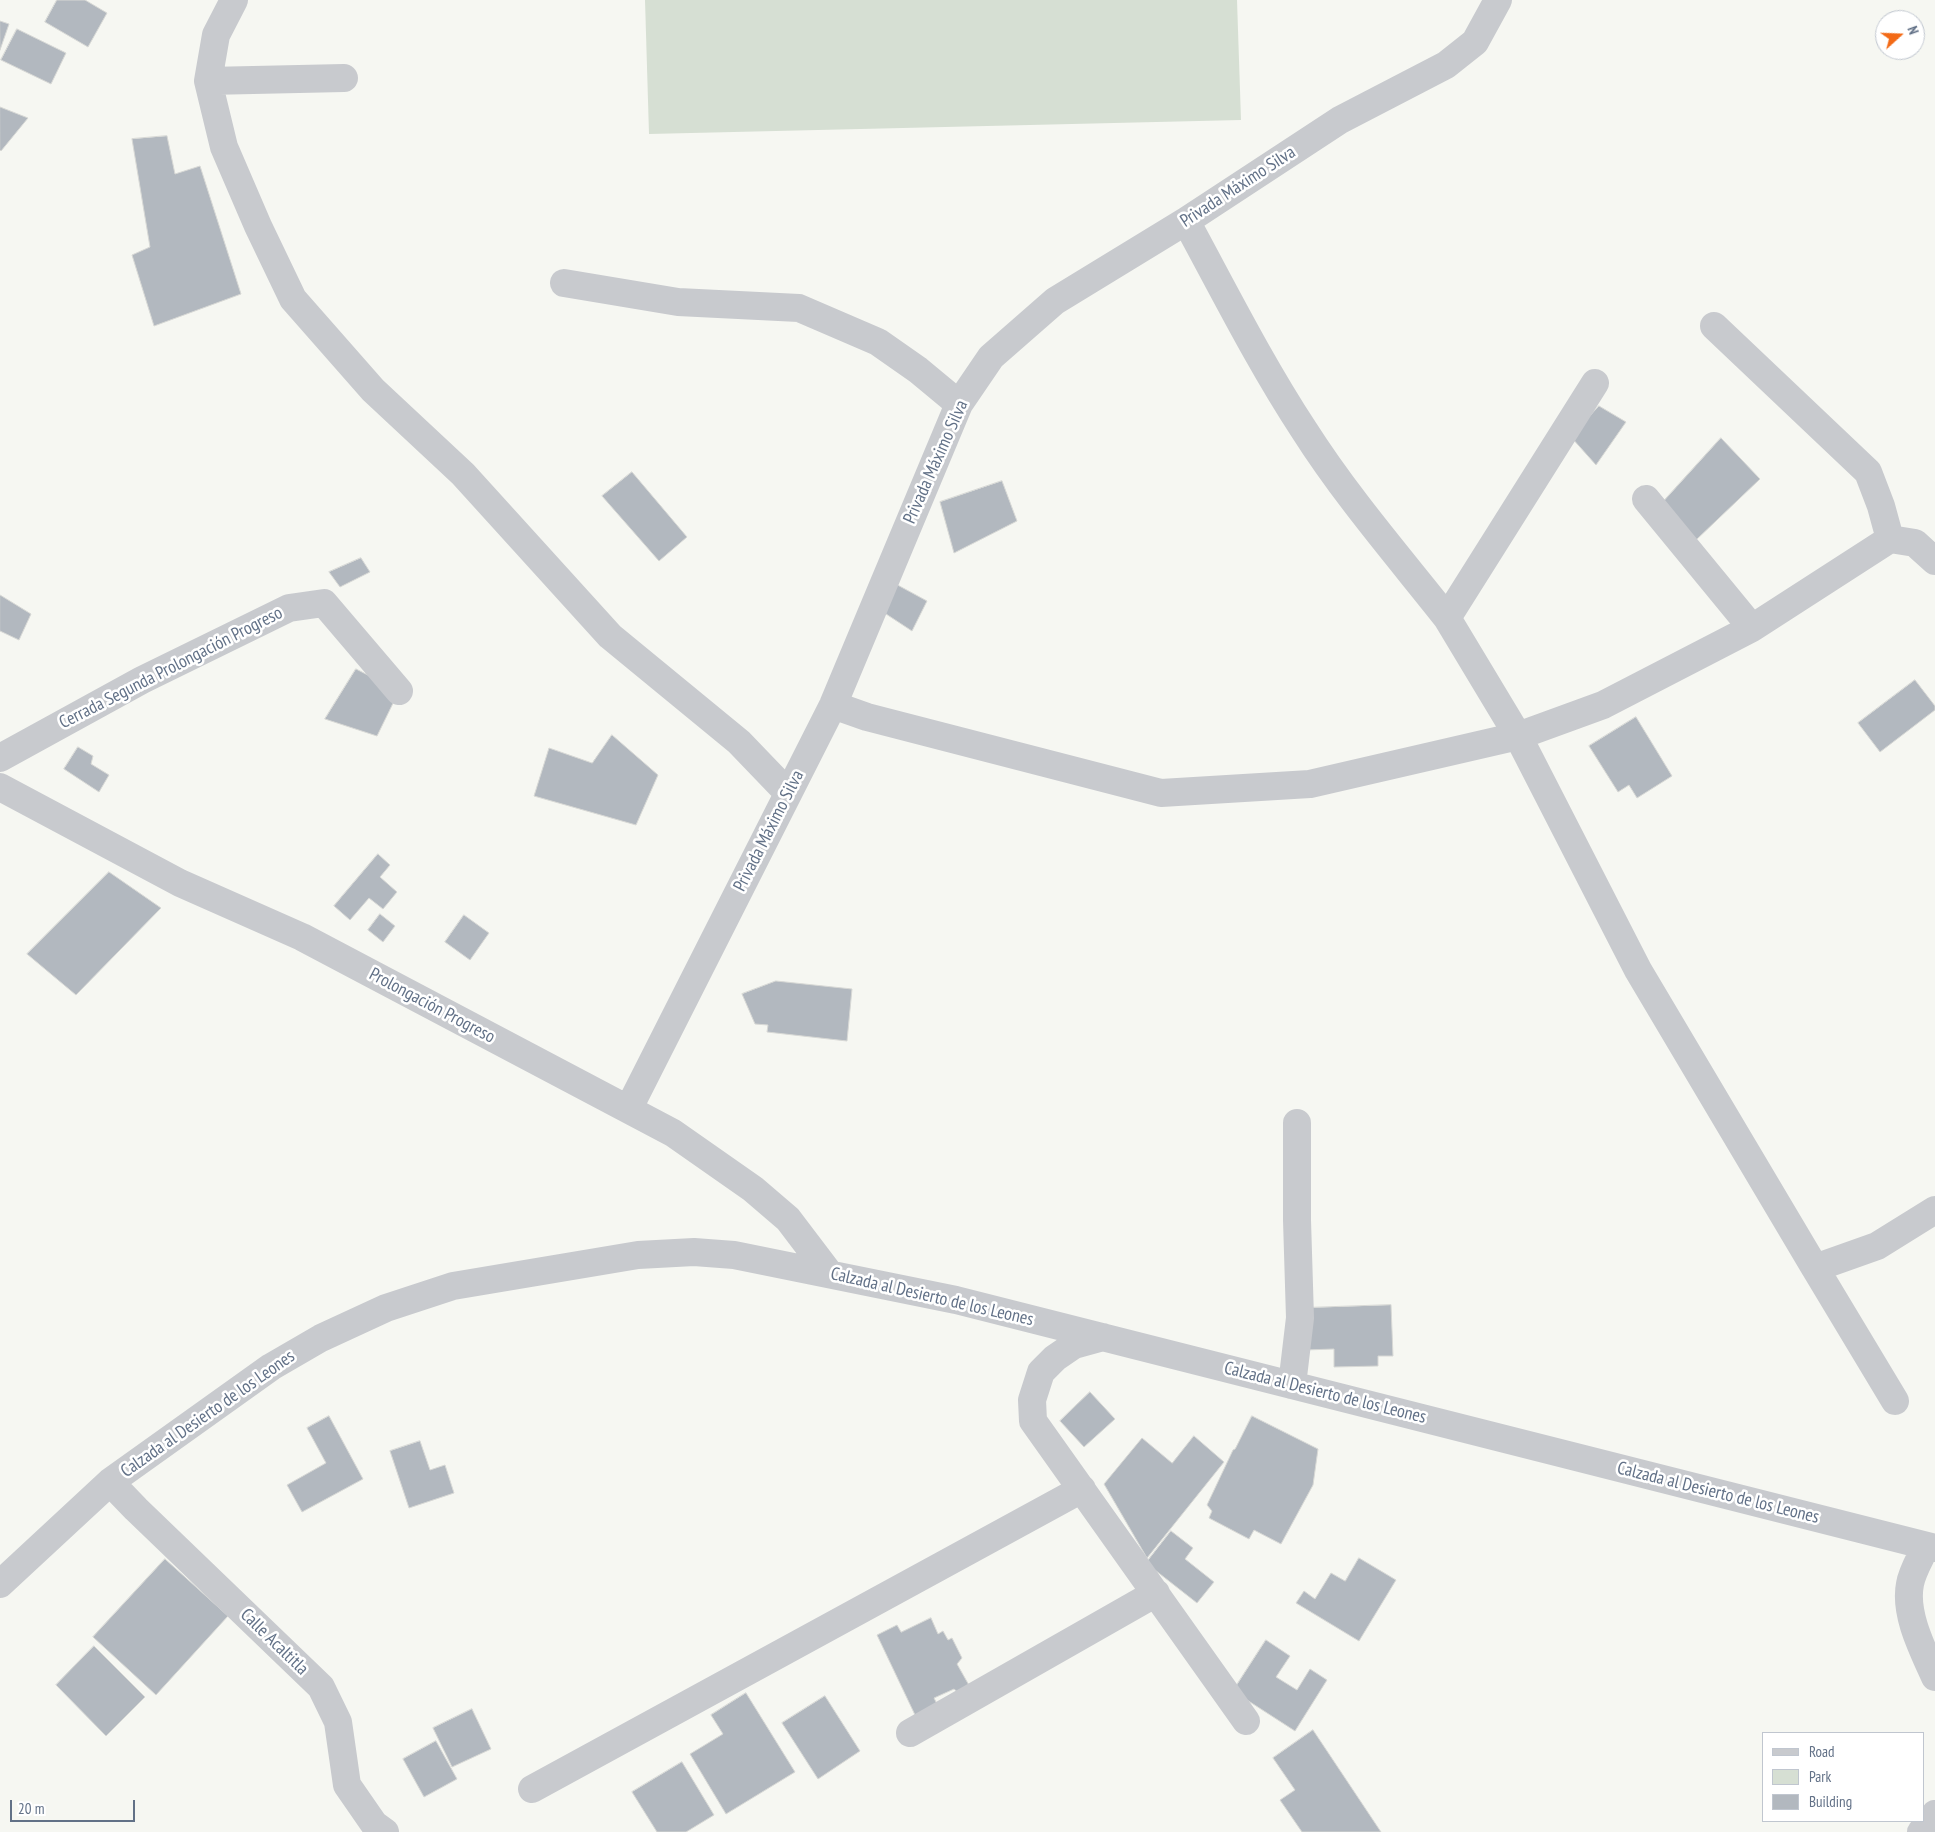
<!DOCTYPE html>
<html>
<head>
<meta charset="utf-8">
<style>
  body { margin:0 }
  #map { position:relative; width:1935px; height:1832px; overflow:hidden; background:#f6f7f2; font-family:"PT Sans Narrow",sans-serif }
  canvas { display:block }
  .legend { position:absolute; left:1762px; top:1732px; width:162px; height:90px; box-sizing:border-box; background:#fff; border:1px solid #c0c6cf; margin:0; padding:6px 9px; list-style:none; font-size:15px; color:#627187 }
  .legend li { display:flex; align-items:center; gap:10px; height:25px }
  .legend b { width:25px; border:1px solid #c0c6cf }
  .north { position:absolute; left:1875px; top:10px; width:50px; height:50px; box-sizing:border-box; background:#fff; border:1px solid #c0c6cf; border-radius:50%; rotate:70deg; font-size:14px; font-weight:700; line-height:20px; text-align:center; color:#627187 }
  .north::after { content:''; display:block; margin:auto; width:18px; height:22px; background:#f36a16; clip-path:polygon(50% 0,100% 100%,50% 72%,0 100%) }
  .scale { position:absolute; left:10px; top:1800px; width:125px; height:22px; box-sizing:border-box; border:2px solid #627187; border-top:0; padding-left:6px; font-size:15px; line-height:18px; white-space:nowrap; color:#627187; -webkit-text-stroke:4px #fff; paint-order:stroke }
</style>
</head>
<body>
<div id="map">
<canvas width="1935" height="1832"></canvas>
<ul class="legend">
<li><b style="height:6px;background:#c8cace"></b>Road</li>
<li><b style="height:14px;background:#d6dfd3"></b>Park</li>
<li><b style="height:14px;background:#b2b8bf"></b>Building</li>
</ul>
<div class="north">N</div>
<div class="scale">20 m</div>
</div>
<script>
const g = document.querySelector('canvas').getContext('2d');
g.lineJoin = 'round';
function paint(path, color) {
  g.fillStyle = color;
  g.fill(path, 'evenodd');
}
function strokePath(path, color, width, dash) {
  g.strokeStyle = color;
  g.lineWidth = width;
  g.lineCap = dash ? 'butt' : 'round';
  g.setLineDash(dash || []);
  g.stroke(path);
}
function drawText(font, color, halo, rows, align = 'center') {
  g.font = font + ' "PT Sans Narrow",sans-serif';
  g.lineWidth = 5;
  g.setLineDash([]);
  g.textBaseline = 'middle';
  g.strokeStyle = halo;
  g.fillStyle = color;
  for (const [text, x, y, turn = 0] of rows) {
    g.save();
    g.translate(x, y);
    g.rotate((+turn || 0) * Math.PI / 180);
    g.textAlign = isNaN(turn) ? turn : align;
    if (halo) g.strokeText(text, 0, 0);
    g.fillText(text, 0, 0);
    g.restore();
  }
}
paint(new Path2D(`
  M645,0H1237L1241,120L649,134Z`), '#d6dfd3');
const building = new Path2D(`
  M57,0H85L107,13L88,47L45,22Z
  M0,21L9,24L0,50Z
  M17,29L66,53L51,84L1,60Z
  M0,107L28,118L1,151L0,150Z
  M167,136L175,174L200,166L241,294L154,326L132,255L150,247L132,139Z
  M1599,406L1626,422L1596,465L1571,437Z
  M1721,438L1760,479L1696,540L1663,502Z
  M632,472L687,537L659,561L602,496Z
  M1002,481L1017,521L954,553L940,502Z
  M361,558L370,572L340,587L329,572Z
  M892,582L927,601L912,631L880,610Z
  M0,595L31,614L19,640L0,631Z
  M356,669L399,691L377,736L325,719Z
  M1915,680L1935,706V710L1880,752L1858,723Z
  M1636,717L1672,776L1637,798L1629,785L1618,792L1589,746Z
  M612,735L658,775L636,825L534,796L549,748L592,763Z
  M78,747L93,756L91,764L109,775L99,792L64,769Z
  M378,854L390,865L380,877L397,892L383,909L369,898L350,920L334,906Z
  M109,872L161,908L76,995L27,954Z
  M380,914L395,926L383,942L368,930Z
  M464,915L489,933L470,960L445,942Z
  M776,981L852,989L847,1041L767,1032L768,1025L755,1024L742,994Z
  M1391,1305L1393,1356H1378V1366L1334,1367V1349L1305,1350L1304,1308Z
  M1090,1392L1115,1419L1084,1447L1060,1421Z
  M329,1416L363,1479L302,1512L287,1485L326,1463L307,1428Z
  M1252,1416L1318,1449L1313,1485L1281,1544L1254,1530L1249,1539L1209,1518L1212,1511L1207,1505L1233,1450L1235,1449Z
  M1194,1436L1224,1462L1147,1558L1104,1484L1142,1438L1172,1463Z
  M420,1441L430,1470L445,1465L454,1493L409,1508L390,1451Z
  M1171,1531L1193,1548L1185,1559L1214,1582L1197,1603L1146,1563Z
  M1359,1558L1396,1580L1359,1641L1296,1603L1304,1591L1315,1599L1331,1573L1345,1581Z
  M165,1559L228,1616L156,1695L93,1637Z
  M931,1618L938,1634L943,1631L948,1640L952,1638L962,1658L957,1664L970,1687L961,1695L954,1689L934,1698L938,1706L916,1717L877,1635L897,1625L901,1632Z
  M1266,1640L1290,1656L1276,1677L1297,1690L1310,1669L1327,1680L1295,1731L1233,1691Z
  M94,1646L145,1697L106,1736L56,1685Z
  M746,1693L795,1772L726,1814L690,1754L723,1734L711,1715Z
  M825,1696L860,1751L818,1779L782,1723Z
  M472,1709L491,1749L452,1767L433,1728Z
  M1313,1730L1381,1832H1302L1280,1800L1295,1790L1273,1758Z
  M436,1741L457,1779L424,1797L403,1759Z
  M682,1762L714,1815L686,1832H657L632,1792Z`);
paint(building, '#b2b8bf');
strokePath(building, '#d7d8d5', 1);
strokePath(new Path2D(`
  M234,0L216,35L208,81L224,147L258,226L293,299L373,390L463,474L610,636L739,742L788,793
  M208,81L344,78
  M1186,221C1224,291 1260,363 1304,430C1346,496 1398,556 1447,618
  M564,283L678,302L799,308L878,342L918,370L959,404
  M1714,326L1868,472L1881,506L1890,539
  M1595,383L1447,618L1518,736L1638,970L1815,1268
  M1646,499L1752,628
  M833,705L867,717L1161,793L1310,784L1518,736L1603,705L1752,628L1890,539L1915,543L1935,561
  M0,758L142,680L289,608L324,603L399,691
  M0,787L180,883L302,937L673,1133L753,1189L788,1219L829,1273
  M629,1108L833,705L959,404L991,357L1055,301L1186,221L1340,120L1446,65L1475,42L1498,0
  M1103,1337L1074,1345L1055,1358L1041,1372L1032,1400L1033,1421L1246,1721
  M1292,1385L1300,1318L1297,1220V1123
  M1895,1401L1815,1268L1877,1246L1935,1210
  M110,1482L136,1509L321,1687L338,1722L347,1785L374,1824L385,1832
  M1929,1547L1925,1548C1920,1559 1912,1572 1910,1584C1904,1614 1923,1650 1935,1677
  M0,1584L110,1482L271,1367L321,1338L386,1308L453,1286L638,1255L694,1252L734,1255L956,1300L1935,1548
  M910,1733L1156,1593
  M532,1789L1082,1489
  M1921,1832L1935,1814`), '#c8cace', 28);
drawText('18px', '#627187', '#fff', [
  ["Privada Máximo Silva",1238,187,-33],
  ["Privada Máximo Silva",936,462,-66],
  ["Cerrada Segunda Prolongación Progreso",171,668,-27],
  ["Privada Máximo Silva",769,831,-63],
  ["Prolongación Progreso",432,1006,28],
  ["Calzada al Desierto de los Leones",932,1297,13],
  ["Calzada al Desierto de los Leones",1325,1393,14],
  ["Calzada al Desierto de los Leones",208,1414,-35],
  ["Calzada al Desierto de los Leones",1718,1493,14],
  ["Calle Acaltitla",274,1642,44]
]);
</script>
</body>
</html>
